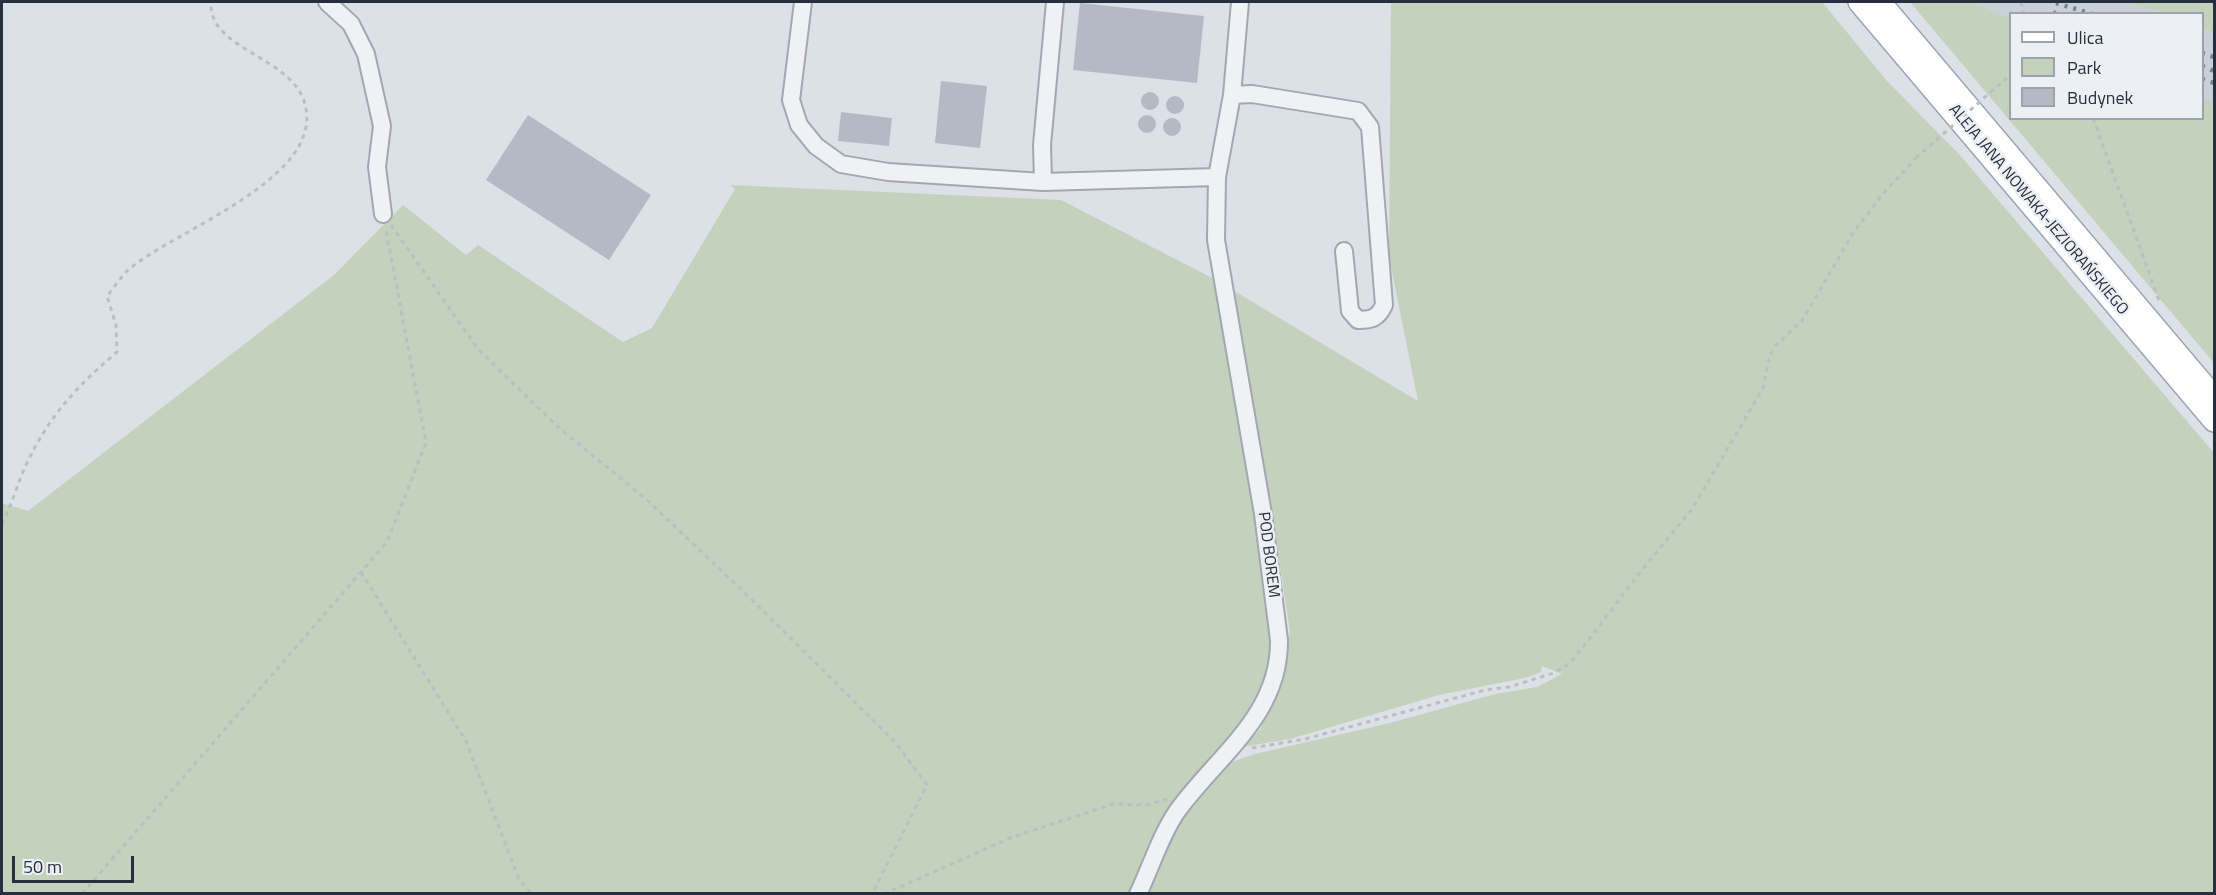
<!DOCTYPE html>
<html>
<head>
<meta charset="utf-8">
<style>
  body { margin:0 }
  #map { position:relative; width:2216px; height:895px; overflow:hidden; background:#dce1e7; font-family:"Titillium Web",sans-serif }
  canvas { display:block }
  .frame { position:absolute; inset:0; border:3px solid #262f3e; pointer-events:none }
  .legend { position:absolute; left:2009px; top:12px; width:195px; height:108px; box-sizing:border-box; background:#ecf0f5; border:2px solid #9da3ac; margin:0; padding:8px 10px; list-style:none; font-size:18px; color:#262f3e }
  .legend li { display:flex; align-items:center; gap:12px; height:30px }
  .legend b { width:30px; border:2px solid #9da3ac }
  .scale { position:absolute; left:12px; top:856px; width:122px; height:27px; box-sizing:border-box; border:3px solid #262f3e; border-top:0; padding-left:8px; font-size:18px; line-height:21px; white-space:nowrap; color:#262f3e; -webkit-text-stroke:4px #ecf0f5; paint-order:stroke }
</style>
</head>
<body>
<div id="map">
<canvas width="2216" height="895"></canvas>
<div class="frame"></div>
<ul class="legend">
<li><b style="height:8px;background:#fff"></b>Ulica</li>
<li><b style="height:16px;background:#c3d1bd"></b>Park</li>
<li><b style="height:16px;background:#b4bac4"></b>Budynek</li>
</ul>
<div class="scale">50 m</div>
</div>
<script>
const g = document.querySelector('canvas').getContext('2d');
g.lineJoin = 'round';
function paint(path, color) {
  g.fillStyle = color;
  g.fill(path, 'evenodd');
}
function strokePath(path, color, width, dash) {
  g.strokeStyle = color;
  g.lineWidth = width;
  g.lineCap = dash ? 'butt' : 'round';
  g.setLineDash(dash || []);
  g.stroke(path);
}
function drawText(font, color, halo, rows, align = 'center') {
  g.font = font + ' "Titillium Web",sans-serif';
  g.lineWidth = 5;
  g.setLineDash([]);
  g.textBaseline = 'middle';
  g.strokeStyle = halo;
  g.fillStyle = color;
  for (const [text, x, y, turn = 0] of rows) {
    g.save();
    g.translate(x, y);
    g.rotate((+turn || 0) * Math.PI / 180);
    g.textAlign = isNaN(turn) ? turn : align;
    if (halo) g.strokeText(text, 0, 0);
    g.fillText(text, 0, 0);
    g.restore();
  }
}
paint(new Path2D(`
  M1971,2H2123L2163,13L2010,14V18Z
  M2203,28L2214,33V103L2203,98Z`), '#cad0d9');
paint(new Path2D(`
  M1391,2H1822L1887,81L1958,153L2214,453V893L1145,894L1180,815L1223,765L1255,754L1390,723L1495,694L1537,687L1562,674L1542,666L1541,672L1525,678L1439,695L1290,739L1242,747L1260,730L1277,686L1290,632L1273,519L1258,449L1234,304L1236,292L1418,401L1389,257Z
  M1910,2H1971L2010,18V118H2202L2203,98L2214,103V363Z
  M2123,2H2214V33L2203,28L2202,14L2163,13Z
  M730,185L1061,200L1220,282L1275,645C1270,669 1265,698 1251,719C1238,740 1211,754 1196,773C1166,811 1147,849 1130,893H2V503L28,511L334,275L403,205L466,255L478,245L623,342L652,328L735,189Z`), '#c3d1bd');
paint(new Path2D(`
  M1080,3L1204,16L1197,83L1073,70Z
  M941,81L987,86L980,148L935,143Z
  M1141 101a9 9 0 1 1 18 0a9 9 0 1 1-18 0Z
  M1166 105a9 9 0 1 1 18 0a9 9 0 1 1-18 0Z
  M841,112L892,118L889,146L838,141Z
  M1138 124a9 9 0 1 1 18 0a9 9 0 1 1-18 0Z
  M528,115L651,195L609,260L486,180Z
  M1163 127a9 9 0 1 1 18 0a9 9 0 1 1-18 0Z`), '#b4bac4');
const minor = new Path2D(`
  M327,2L351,24L366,54L382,126L377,167L383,214
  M803,2L791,100L799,125L816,146L841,164L888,172L1043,182L1217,177L1232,95L1240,2
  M1232,95L1252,94L1358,111L1370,127L1384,305C1378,318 1372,320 1358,320L1350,311L1344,251
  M1043,182L1042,145L1055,2
  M1138,894C1151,867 1161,834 1178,810C1218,755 1280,715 1279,640L1263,514L1216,240L1217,177`);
const major = new Path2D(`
  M1859,2L2214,421
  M1880,2L2214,397`);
strokePath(minor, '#a2a8b1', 20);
strokePath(major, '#9ba5b3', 24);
strokePath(new Path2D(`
  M2021,2L2024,14
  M2093,118L2160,303
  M391,225L478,349L559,428L647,500L750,598L895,742L927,785L872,894
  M2,524C11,506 17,486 25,467C49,416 75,388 117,352L116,325L107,296C114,288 120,278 127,271C171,231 330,178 304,101C289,56 208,49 211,2
  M361,572L466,741L518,877L531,894
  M1252,748L1305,739L1485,690L1509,687L1554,673L1570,663L1591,637L1637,576L1692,509L1763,388L1770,355L1775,346L1802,321L1853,233L1882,195L1916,158
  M82,894L387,542L426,443L386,230
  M884,894L1010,838L1113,804L1146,805L1167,799`), '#bbbfc5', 3, [4.5, 4.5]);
strokePath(minor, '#eff1f5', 16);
strokePath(major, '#fff', 21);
strokePath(new Path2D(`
  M2056,3L2092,14
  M2053,12L2056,14
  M2202,53L2214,57
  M2202,66L2214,71
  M2202,79L2214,83`), '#758091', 4.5, [3, 6]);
strokePath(new Path2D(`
  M1916,158L2010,75`), '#bbbfc5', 3, [4.5, 4.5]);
drawText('16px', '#262f3e', '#ecf0f5', [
  ["ALEJA JANA NOWAKA-JEZIORAŃSKIEGO",2038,210,50],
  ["POD BOREM",1268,555,83]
]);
</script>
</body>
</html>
